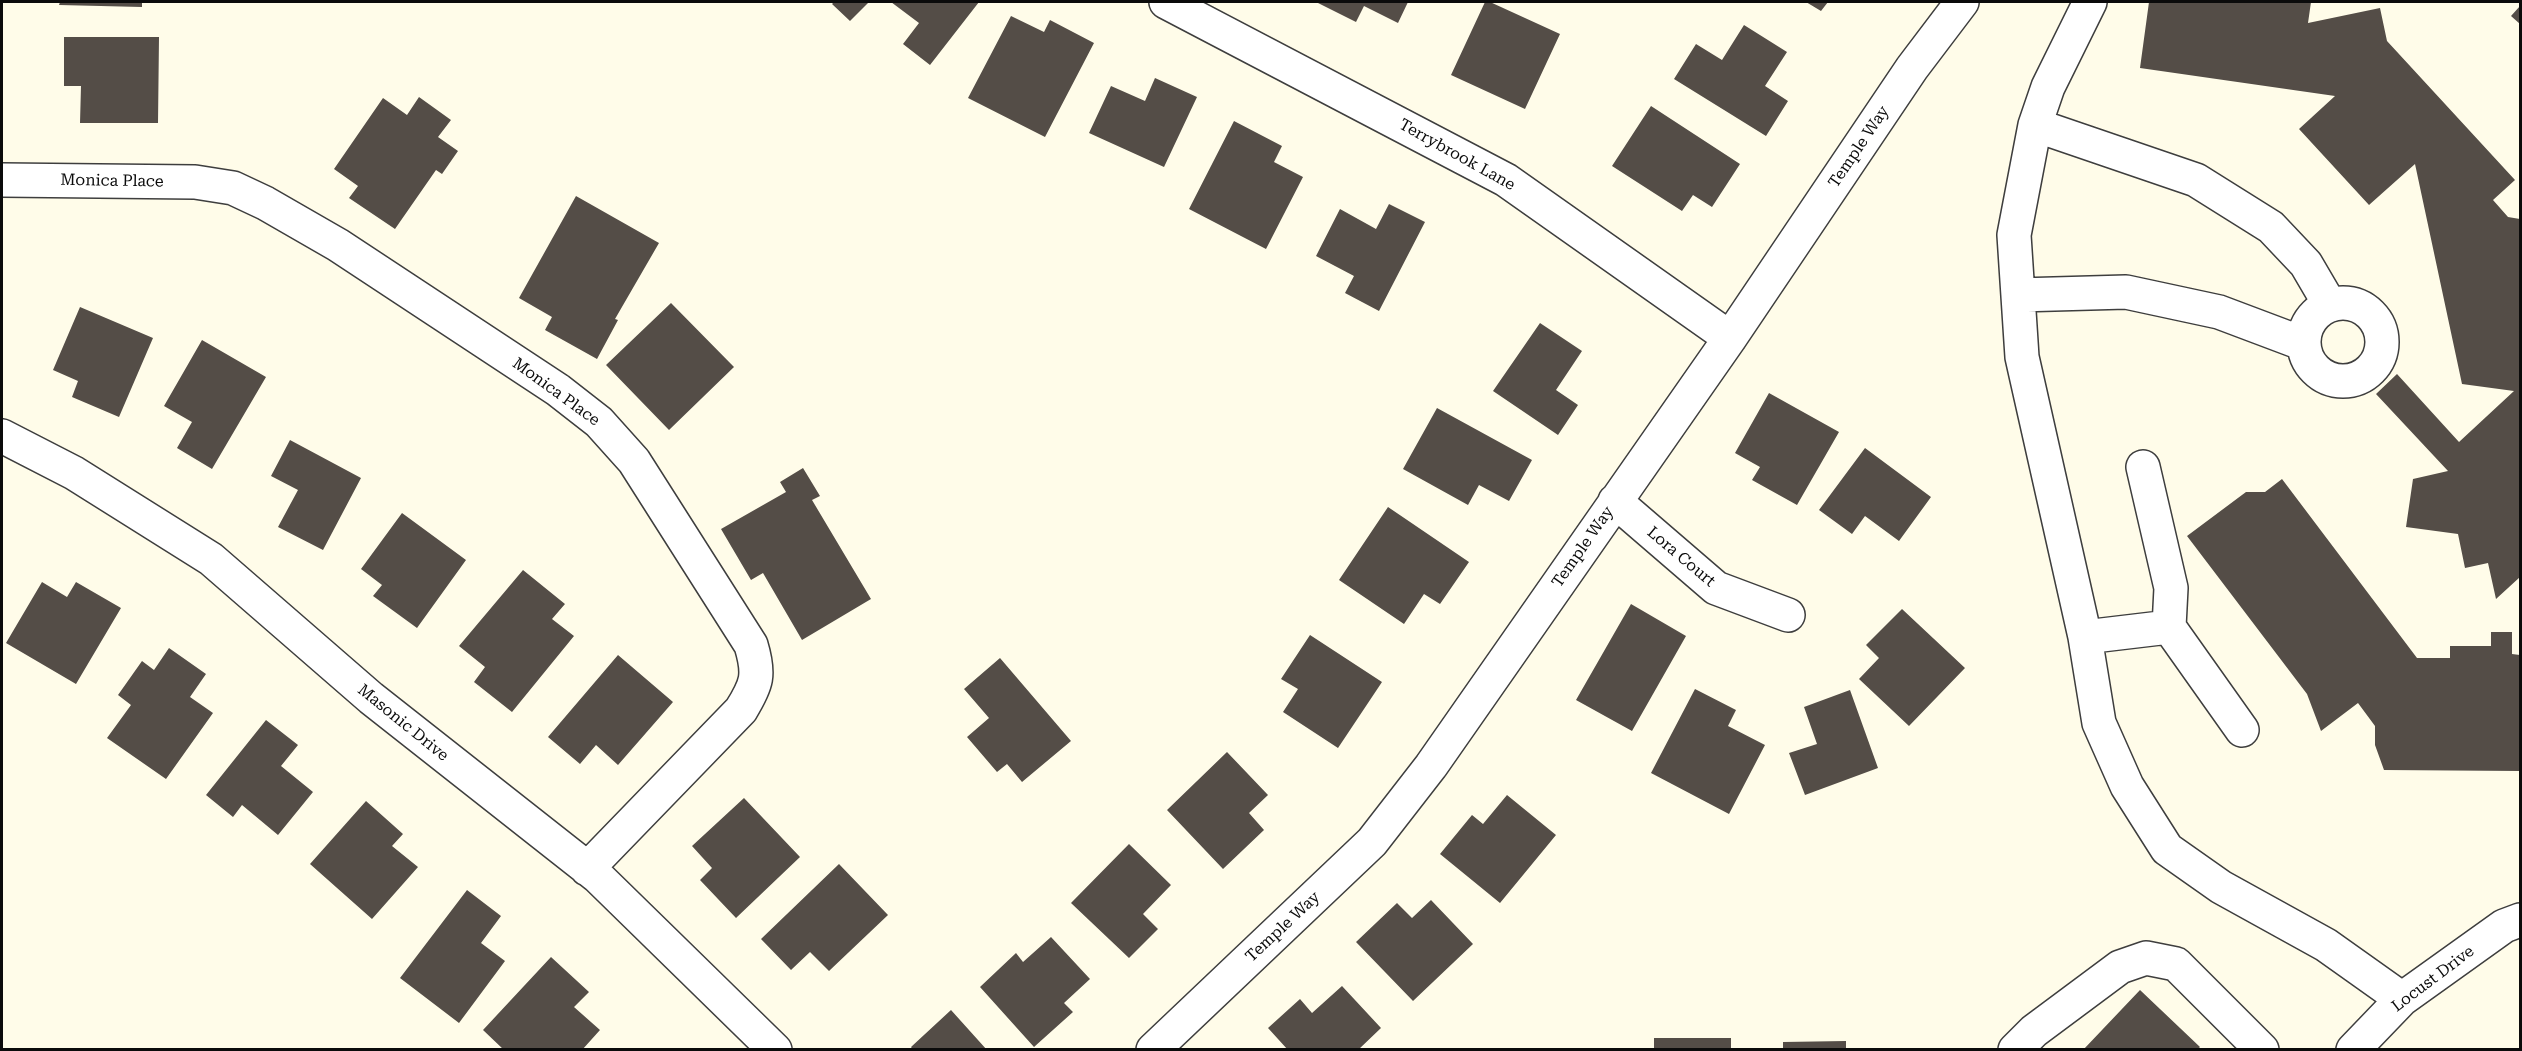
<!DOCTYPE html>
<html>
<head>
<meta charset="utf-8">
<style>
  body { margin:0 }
  #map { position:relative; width:2522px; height:1051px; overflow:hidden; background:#fffce9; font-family:"Roboto Serif",serif }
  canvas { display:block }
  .frame { position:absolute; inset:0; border:3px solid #0b0b0b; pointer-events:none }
</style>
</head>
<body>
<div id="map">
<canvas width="2522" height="1051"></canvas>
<div class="frame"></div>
</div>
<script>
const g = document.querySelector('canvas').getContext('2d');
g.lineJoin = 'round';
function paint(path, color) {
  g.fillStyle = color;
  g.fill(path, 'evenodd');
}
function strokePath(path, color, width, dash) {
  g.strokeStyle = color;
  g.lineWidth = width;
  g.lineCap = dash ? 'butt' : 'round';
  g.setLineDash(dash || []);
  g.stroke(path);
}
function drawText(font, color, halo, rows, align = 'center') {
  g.font = font + ' "Roboto Serif",serif';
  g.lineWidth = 6;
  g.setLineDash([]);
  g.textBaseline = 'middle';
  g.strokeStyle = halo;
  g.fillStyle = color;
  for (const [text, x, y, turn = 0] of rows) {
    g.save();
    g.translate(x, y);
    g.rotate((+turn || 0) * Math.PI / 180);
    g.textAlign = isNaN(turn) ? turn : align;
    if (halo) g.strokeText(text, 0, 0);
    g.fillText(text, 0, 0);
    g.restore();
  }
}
paint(new Path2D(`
  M60,2H142V7L59,5Z
  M834,2H869L850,21L832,4Z
  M891,2H979L930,65L903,44L919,23Z
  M1316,2H1408L1398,23L1364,6L1356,22Z
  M1485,2H1490L1560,34L1525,109L1451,75Z
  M1806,2H1828L1821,11Z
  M2149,2H2311L2308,23L2380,8L2387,41L2515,180L2493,200L2508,217L2520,219V577L2496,599L2488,563L2465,568L2458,534L2406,527L2413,479L2448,471L2376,394L2397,374L2459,442L2514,391L2462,384L2415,164L2369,205L2299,129L2335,96L2140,68Z
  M2520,6V24L2511,16Z
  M1011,16L1044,32L1050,20L1094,43L1045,137L968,98Z
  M1744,25L1787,52L1765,86L1788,101L1766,136L1674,79L1696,44L1722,60Z
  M64,37H159L158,123H80L81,86H64Z
  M1155,78L1197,97L1164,167L1089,133L1111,86L1145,101Z
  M419,97L451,120L438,137L458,151L442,174L436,170L395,229L349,198L358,186L334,169L383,98L407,115Z
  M1651,106L1740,164L1712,207L1693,195L1682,211L1612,166Z
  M1234,121L1282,146L1274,162L1303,177L1266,249L1189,209Z
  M576,196L659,243L615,319L618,320L597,359L545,330L552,317L519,298Z
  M1389,204L1425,222L1379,311L1345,293L1354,276L1316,256L1340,209L1376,229Z
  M671,303L734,367L669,430L606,365Z
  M80,307L153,338L119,417L72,397L78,381L53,370Z
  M1540,323L1582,351L1556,390L1578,405L1558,435L1493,391Z
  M202,340L266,377L212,469L177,448L192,422L164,406Z
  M1769,393L1839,432L1797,505L1752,480L1760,467L1735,453Z
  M1437,408L1532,460L1509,501L1479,485L1468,505L1403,469Z
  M290,440L361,478L323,550L278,527L298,490L271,476Z
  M1865,448L1931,497L1899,541L1865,516L1852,534L1819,510Z
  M803,468L820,496L812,500L871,599L802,640L763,573L751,580L721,529L786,492L780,482Z
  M2282,479L2417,658H2450V646H2491V632H2512V654L2520,655V771L2384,770L2375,745V726L2358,703L2321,731L2307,694L2187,536L2246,492H2265Z
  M1388,507L1469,562L1440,604L1424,594L1404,624L1339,580Z
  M402,513L466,560L417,628L373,596L382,585L361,569Z
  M523,570L565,604L552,619L574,636L512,712L474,682L485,667L459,646Z
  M42,582L67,597L76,582L121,608L76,684L6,643Z
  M1631,604L1686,636L1632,731L1576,700Z
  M1902,609L1965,668L1909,726L1859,679L1879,658L1866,645Z
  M1310,635L1382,682L1338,748L1283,712L1298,689L1281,679Z
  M169,648L206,674L190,697L213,713L166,779L107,738L131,705L118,695L142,661L154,670Z
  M618,655L673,702L618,765L596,745L580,764L548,737Z
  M1000,658L1071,741L1022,782L1007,764L997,772L967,737L989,718L964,689Z
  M1695,689L1736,710L1728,726L1765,745L1729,814L1651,773Z
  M1850,690L1878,768L1805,795L1789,753L1817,744L1804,707Z
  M266,720L298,745L281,766L313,792L278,835L242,805L233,817L206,795Z
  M1227,752L1268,795L1249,813L1264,830L1223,869L1167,810Z
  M1507,795L1556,835L1500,903L1440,854L1472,815L1483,824Z
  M744,798L800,857L736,918L700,880L712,868L692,846Z
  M366,801L403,834L392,846L418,867L372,919L310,864Z
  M1129,844L1171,885L1143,914L1158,929L1129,958L1071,903Z
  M839,864L888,915L829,971L810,952L791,970L761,939Z
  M467,890L501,916L481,943L505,961L459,1023L400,978Z
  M1431,900L1473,944L1413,1001L1356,942L1397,903L1412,918Z
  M1051,937L1090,979L1064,1003L1073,1012L1034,1047L980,987L1016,953L1023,962Z
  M551,957L589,992L574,1007L600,1030L582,1050H504L483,1030Z
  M1342,986L1381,1028L1358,1050H1288L1268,1028L1300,999L1312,1013Z
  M2140,990L2200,1047L2197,1050H2083Z
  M951,1010L987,1050H913L911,1047Z
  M1654,1038H1731V1050H1654Z
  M1846,1041V1050H1783V1042Z`), '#544d47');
const minor = new Path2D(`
  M1166,2L1506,180L1730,338
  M2090,2L2048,87L2035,125L2014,235L2022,357L2085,637L2099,723L2127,786L2167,849L2221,887L2326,945L2402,999
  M2035,125L2196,180L2271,227L2306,264L2330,305
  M2,180L195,182L233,188L265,203L338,245L558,390L599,422L634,461L751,645C760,675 757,684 741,710L587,869
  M2018,295L2126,292L2219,312L2304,344
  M2304 342a39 39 0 1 1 78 0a39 39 0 1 1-78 0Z
  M2,436L74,473L211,559L371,698L597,876L775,1050
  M2143,467L2171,588L2169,627L2242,730
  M1615,501L1716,588L1788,615
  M2085,637L2169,627
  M1153,1050L1372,842L1431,766L1730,338L1912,68L1962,2
  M2015,1050L2034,1031L2120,967L2146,958L2176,964L2262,1050
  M2353,1050L2402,999L2504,926L2520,920`);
strokePath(minor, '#3e3e3e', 36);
strokePath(minor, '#fff', 33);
drawText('16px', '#0b0b0b', '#fff', [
  ["Temple Way",1859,147,-56],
  ["Terrybrook Lane",1457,155,29],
  ["Monica Place",112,181,1],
  ["Monica Place",556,392,36],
  ["Temple Way",1583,547,-55],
  ["Lora Court",1681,557,40],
  ["Masonic Drive",403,723,39],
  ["Temple Way",1283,927,-43],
  ["Locust Drive",2433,979,-37]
]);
</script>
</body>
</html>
